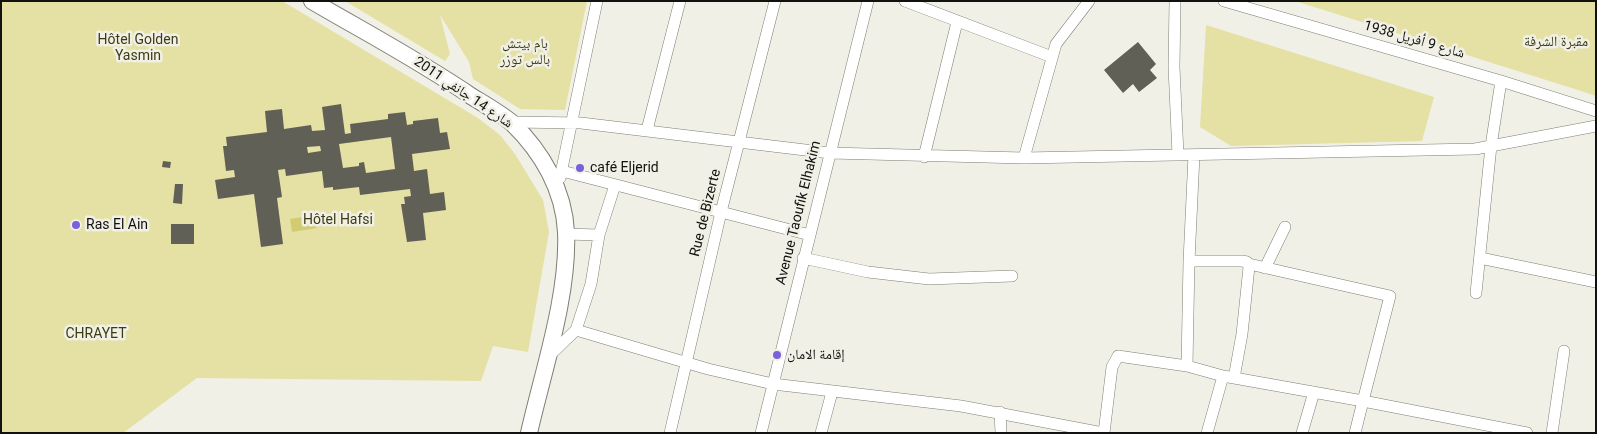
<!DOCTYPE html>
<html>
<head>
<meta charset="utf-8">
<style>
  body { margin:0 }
  #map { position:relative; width:1597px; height:434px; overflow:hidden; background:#f0f0e6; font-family:Roboto,sans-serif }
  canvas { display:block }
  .frame { position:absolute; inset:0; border:2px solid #11110e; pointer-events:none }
</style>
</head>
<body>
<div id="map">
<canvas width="1597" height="434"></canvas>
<div class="frame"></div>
</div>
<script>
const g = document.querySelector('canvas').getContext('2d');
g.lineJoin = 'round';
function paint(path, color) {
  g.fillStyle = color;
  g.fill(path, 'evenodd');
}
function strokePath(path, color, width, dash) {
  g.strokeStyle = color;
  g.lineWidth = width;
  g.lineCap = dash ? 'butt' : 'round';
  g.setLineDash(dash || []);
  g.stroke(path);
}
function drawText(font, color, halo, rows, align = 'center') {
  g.font = font + ' Roboto,"Noto Naskh Arabic",sans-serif';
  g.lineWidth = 5;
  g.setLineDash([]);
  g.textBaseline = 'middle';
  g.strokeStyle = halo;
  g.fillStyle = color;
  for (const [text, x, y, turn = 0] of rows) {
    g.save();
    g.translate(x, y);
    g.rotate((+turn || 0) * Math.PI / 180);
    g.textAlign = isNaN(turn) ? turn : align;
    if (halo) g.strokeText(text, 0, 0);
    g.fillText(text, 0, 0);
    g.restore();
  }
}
paint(new Path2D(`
  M1,1H282L478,118L500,135L515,154L543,200L549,232L528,352L493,346L481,381L197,378L123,433H1Z
  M345,1H587L565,110L520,109L473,79L469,62L440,15L450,54L445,61Z
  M1295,1H1596V96L1578,90Z
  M1206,25L1434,97L1422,141L1231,146L1200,127Z`), '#e5e0a3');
paint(new Path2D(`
  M316,215L317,228L292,232L290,219Z`), '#d3cb71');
paint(new Path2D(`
  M1138,42L1156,64L1150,70L1157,78L1139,92L1133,84L1123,93L1104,70Z
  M341,104L345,134L351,133L350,124L388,119V114L405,112L407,125L413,124V121L438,118L440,133L447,132L450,149L412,154L414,171L427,169L430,194L444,192L446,210L423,213L426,240L407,242L401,204H405L404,197L411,196L410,189L360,195L359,187L333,190V187L324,188L322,171L286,176L285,169L278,170L282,197L277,198L283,244L261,247L254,194L218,199L215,180L235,177L234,170L226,171L223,146H227L226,137L267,132L265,111L282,109L284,129L311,125L312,131L325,130L322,107ZM391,137L395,169L366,173L364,162L359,163V166L343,168L339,144ZM320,146L321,151L308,153L307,147Z
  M163,161L171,162L170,168L162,167Z
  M175,184H183L182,204L173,203Z
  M171,224H194V244H171Z`), '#606057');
const minor = new Path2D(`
  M905,1L1052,57
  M1175,1L1174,67L1178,155
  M1224,1L1501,81L1596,111
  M511,122L581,123L830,153L1024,158L1475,149L1596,126
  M647,130L680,1
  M1194,155L1189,261H1242L1247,262L1249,267L1242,334L1234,378
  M924,157L957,22
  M1024,158L1056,44L1089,1
  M562,171L810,235
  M560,178L597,1
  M566,234L599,235L615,185
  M803,258L868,272L929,279L1012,276
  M1480,258L1596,282
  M1189,261L1187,366L1223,376L1363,401L1390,296L1249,264
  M1265,268L1285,227
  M1476,293L1491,146L1501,81
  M576,330L708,369L773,384L961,406L1103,433
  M549,356L576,330L591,284L599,235
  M1000,412L1001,433
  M670,433L721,212L775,1
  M761,433L868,1
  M821,433L832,392
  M1104,433L1112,367L1118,356L1187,366
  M1207,433L1223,376
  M1302,433L1314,392
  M1355,433L1363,401L1527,433
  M1552,433L1564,351`);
const secondary = new Path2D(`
  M312,1C365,32 420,61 471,96C484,104 500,113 512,123C542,152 564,190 566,232C569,295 543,371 529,433`);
strokePath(minor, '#7e7e75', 12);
strokePath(secondary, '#7e7e75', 18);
strokePath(minor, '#fff', 11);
strokePath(secondary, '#fff', 16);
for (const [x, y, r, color] of [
  [580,168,5,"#7a60db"],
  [76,225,5,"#7a60db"],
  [777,355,5,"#7a60db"]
]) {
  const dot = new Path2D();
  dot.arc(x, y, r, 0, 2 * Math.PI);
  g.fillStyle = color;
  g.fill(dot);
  strokePath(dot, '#f0f0e6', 2);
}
drawText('14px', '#3e3b14', '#f0f0e6', [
  ["Hôtel Golden",138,40],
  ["Yasmin",138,56],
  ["مقبرة الشرفة",1556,42],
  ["بام بيتش",525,44],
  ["بالس توزر",525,60],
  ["Hôtel Hafsi",338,220],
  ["CHRAYET",96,334]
]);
drawText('14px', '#11110e', '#f0f0e6', [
  ["شارع 9 أفريل 1938",1414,40,16],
  ["شارع 14 جانفي 2011",463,93,34],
  ["Rue de Bizerte",706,213,-76],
  ["Avenue Taoufik Elhakim",799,213,-76]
]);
drawText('14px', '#11110e', '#f0f0e6', [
  ["café Eljerid",590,168],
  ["Ras El Ain",86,225],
  ["إقامة الامان",787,355]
], 'left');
</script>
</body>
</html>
